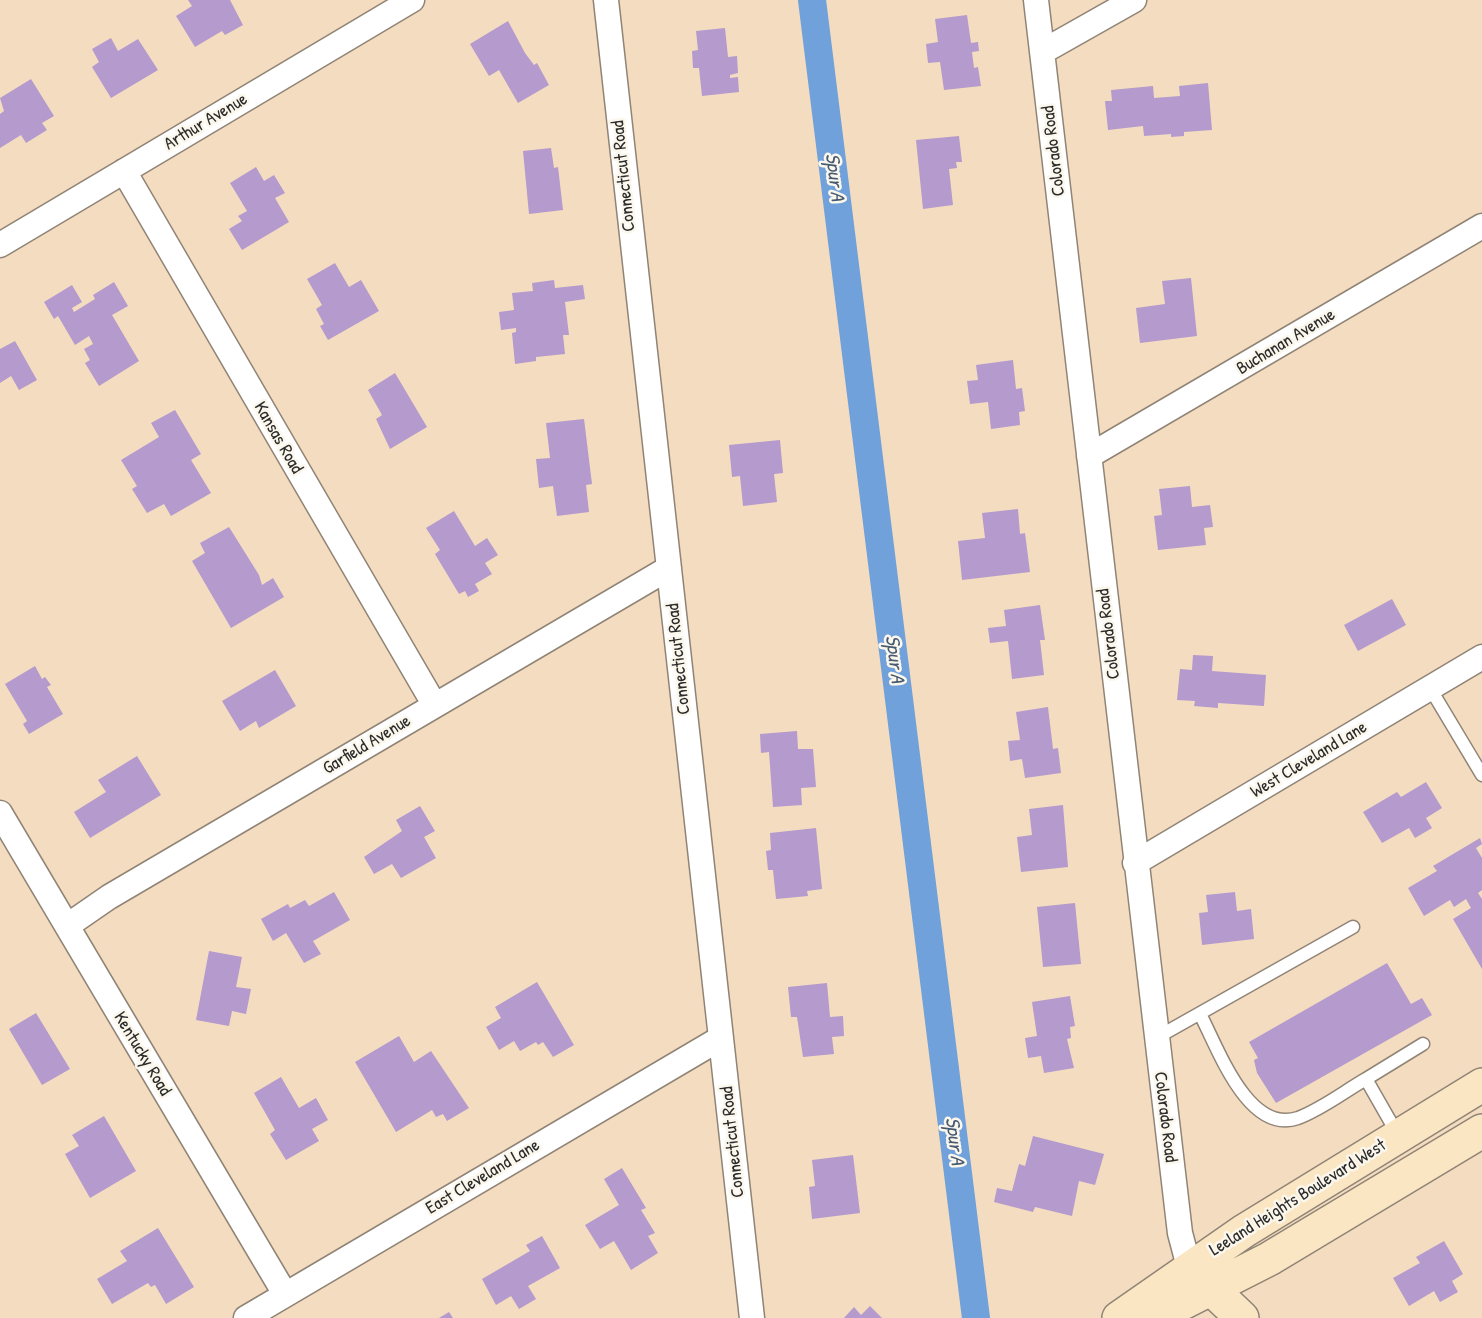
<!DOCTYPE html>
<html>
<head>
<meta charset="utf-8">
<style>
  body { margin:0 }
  canvas { display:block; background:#f4dcc0 }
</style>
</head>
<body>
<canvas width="1482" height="1318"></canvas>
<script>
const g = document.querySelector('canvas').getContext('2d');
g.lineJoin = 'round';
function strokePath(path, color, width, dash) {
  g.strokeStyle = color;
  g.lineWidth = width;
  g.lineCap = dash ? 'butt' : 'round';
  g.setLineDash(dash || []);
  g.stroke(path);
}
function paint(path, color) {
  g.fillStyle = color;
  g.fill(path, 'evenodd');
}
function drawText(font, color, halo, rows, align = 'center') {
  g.font = font + ' "Patrick Hand",sans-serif';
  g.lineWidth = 5;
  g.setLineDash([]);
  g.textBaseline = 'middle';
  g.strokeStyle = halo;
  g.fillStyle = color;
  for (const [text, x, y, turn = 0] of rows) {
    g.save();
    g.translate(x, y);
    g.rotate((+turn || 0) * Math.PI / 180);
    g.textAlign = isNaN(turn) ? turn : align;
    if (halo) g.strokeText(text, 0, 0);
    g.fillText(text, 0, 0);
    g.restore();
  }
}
strokePath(new Path2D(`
  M812,0L976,1318`), '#70a1db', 28);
paint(new Path2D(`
  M188,0H230L243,25L225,35L222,31L195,47L176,16L192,6Z
  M967,15L971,43L978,42L979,51L972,52L974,68L978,67L981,86L944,90L940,62L928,63L926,44L938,42L935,19Z
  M508,21L525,53L534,65L537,63L549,85L518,103L499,70L489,76L470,44Z
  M725,28L728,57L737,56L738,73L730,75V78L738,77L739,92L702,96L699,68H693L692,51L698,50L696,31Z
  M111,38L118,51L138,39L158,70L111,98L92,67L99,62L92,49Z
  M31,79L54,116L42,123L47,130L26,143L21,135L0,148V114L4,111L0,98Z
  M1208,83L1212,130L1184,132V136L1171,137V134L1144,136L1143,126L1108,130L1105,101H1112L1111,90L1153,86L1154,98L1180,96L1179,86Z
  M959,136L962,162H956L957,168L949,169L953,205L923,209L916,140Z
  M551,148L554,168L558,167L563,210L529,214L523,151Z
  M256,167L264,181L274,175L285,193L275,198L289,222L242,250L229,229L242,221L238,216L247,211L230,183Z
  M335,263L349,287L361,280L379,311L328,340L320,326L324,324L316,309L322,305L307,279Z
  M1191,278L1197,336L1140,343L1136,308L1165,304L1162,281Z
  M554,280L555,288L583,285L585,299L565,302L569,335H563L565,354L536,357V361L515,364L512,333L516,332V328L501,330L499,312L514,310L512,293L533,291L532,283Z
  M114,282L128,306L112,315L139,361L99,386L85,363L90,360L84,349L93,344L89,336L75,345L58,316L54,319L44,302L72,285L82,302L72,308L74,312L95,299L93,295Z
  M15,341L37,380L19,390L11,376L0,383V349Z
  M1013,360L1016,389L1022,388L1025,411L1019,412L1020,425L991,429L988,402L970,404L967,381L978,380L976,365Z
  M395,373L427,427L390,449L376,419L382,415L368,390Z
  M175,410L201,454L191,460L211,493L171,516L164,504L147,513L132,489L137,486L121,460L159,437L151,423Z
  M584,419L592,484L586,485L589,512L557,516L553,486L539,488L536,459L550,458L546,423Z
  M780,440L783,473L774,474L777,502L743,506L740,476L732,477L729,445Z
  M1190,486L1192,507L1210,505L1213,527L1204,528L1206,545L1158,550L1154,516L1162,515L1159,489Z
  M1018,509L1020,534L1025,533L1030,572L962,580L958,541L985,538L982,513Z
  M454,511L475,546L487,538L498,555L485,563L492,574L475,584L479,591L468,597L465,591L459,594L435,554L440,550L426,528Z
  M229,527L259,575L262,585L273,578L284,597L231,628L192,561L205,553L200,543Z
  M1392,599L1406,625L1358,651L1344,625Z
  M1040,605L1045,640H1040L1044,675L1012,679L1008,641L990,643L988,628L1006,626L1004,610Z
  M1193,655L1213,656L1212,671L1266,675L1264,706L1218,703V708L1194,706L1195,701L1177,700L1180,669L1192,670Z
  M35,666L42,679L45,677L51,685L47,687L63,714L29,734L23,724L27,721L5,684Z
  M275,670L296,706L259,728L256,721L240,731L222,701Z
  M1048,707L1053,749L1058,748L1061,773L1025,778L1022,759L1010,761L1008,741L1020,740L1016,712Z
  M797,731L798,749H813L816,787L801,788L802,805L773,807L769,752L761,753L760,734Z
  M137,756L161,795L90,838L74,812L106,792L98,780Z
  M1426,782L1442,808L1426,818L1432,828L1415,838L1409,828L1382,843L1363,812L1397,792L1401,797Z
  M1063,805L1068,867L1021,872L1017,837L1032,835L1029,809Z
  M420,806L435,831L424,837L436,858L401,878L392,864L374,874L364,857L402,831L396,820Z
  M816,828L822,889L807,891L808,896L776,899L773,870H768L766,851L771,850L770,833Z
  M1480,838L1482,844L1476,848L1482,858V890L1478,893L1482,899V969L1453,919L1471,908L1466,899L1454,907L1450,900L1424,916L1408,888L1437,871L1433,866Z
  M334,892L350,920L313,941L321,954L304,963L286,933L273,941L261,919L288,904L290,908L305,900L309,906Z
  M1235,892L1237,911L1251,909L1254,939L1202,945L1199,913L1208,912L1206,895Z
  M1075,903L1081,964L1043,967L1037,907Z
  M209,951L242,957L236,987L251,989L246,1014L232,1011L229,1026L196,1020Z
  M1387,963L1411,1004L1422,998L1432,1015L1276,1103L1257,1073L1254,1060L1258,1058L1249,1042Z
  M537,982L574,1045L553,1057L543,1042L538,1045L536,1042L520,1051L514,1041L499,1050L486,1027L501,1018L495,1007Z
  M827,983L830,1017L843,1016L844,1036L832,1037L834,1054L803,1057L797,1017H791L788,987Z
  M1070,996L1075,1026L1070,1027L1071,1038L1067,1039L1074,1068L1044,1073L1041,1056L1028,1058L1025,1038L1037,1036L1032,1002Z
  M36,1013L70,1069L42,1085L9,1029Z
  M399,1036L414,1062L431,1051L469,1108L447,1121L443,1114L436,1117L432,1110L396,1132L355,1062Z
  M281,1077L299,1108L316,1098L328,1120L312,1129L319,1141L286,1160L270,1134L275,1130L254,1093Z
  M104,1116L136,1171L90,1198L65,1154L79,1146L72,1135Z
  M1033,1136L1104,1154L1095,1185L1079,1181L1072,1216L1035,1207L1033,1212L994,1202L997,1188L1012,1191L1019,1164L1025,1166Z
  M853,1155L860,1213L812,1219L809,1187L815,1186L812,1160Z
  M622,1168L646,1208L641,1210L655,1233L648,1236L658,1253L631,1270L614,1241L600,1249L585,1225L619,1205L604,1179Z
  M158,1228L194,1287L166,1304L155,1285L151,1287L148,1283L112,1304L97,1279L127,1261L120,1251Z
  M542,1236L560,1268L528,1286L536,1299L519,1309L511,1296L496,1305L482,1279L530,1251L526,1245Z
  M1444,1241L1463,1274L1452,1281L1458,1292L1440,1302L1434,1291L1409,1306L1393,1278L1420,1263L1416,1257Z
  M870,1306L882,1318H844L854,1307L861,1315Z
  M449,1312L453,1318H439Z`), '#b49acd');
const service = new Path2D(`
  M1430,688L1482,775
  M1200,1014C1218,1048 1248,1135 1298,1118C1322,1109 1345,1091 1366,1079L1398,1135
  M1156,1038L1353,927
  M1366,1079L1423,1044`);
const minor = new Path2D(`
  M606,0L752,1318
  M1036,0L1180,1233L1189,1267
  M1042,52L1134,0
  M124,171L434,704
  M0,245L412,0
  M1089,456L1482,226
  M0,813L285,1294
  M1135,863L1482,657
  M67,926L109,897L669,568
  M246,1318L721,1038`);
const secondary = new Path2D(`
  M1197,1275L1242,1318
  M1119,1318L1244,1231L1482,1085
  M1153,1318L1269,1259L1482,1131`);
strokePath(service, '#908476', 15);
strokePath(minor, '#908476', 27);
strokePath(secondary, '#908476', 36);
strokePath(service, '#fff', 12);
strokePath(minor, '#fff', 24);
strokePath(secondary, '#fbe6c4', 33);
drawText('18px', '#2b2b2b', '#fbf7ec', [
  ["Arthur Avenue",206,122,-31],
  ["Colorado Road",1054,151,-97],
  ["Connecticut Road",624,176,-96],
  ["Buchanan Avenue",1286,342,-31],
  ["Kansas Road",278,438,60],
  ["Colorado Road",1109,634,-97],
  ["Connecticut Road",679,659,-96],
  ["Garfield Avenue",367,745,-31],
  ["West Cleveland Lane",1309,760,-31],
  ["Kentucky Road",142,1054,59],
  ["Colorado Road",1165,1117,83],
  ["Connecticut Road",733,1142,-96],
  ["East Cleveland Lane",483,1177,-31],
  ["Leeland Heights Boulevard West",1298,1198,-32]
]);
drawText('italic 20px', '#475a71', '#fbf7ec', [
  ["Spur A",834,177,83],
  ["Spur A",894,659,83],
  ["Spur A",954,1141,83]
]);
</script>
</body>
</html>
